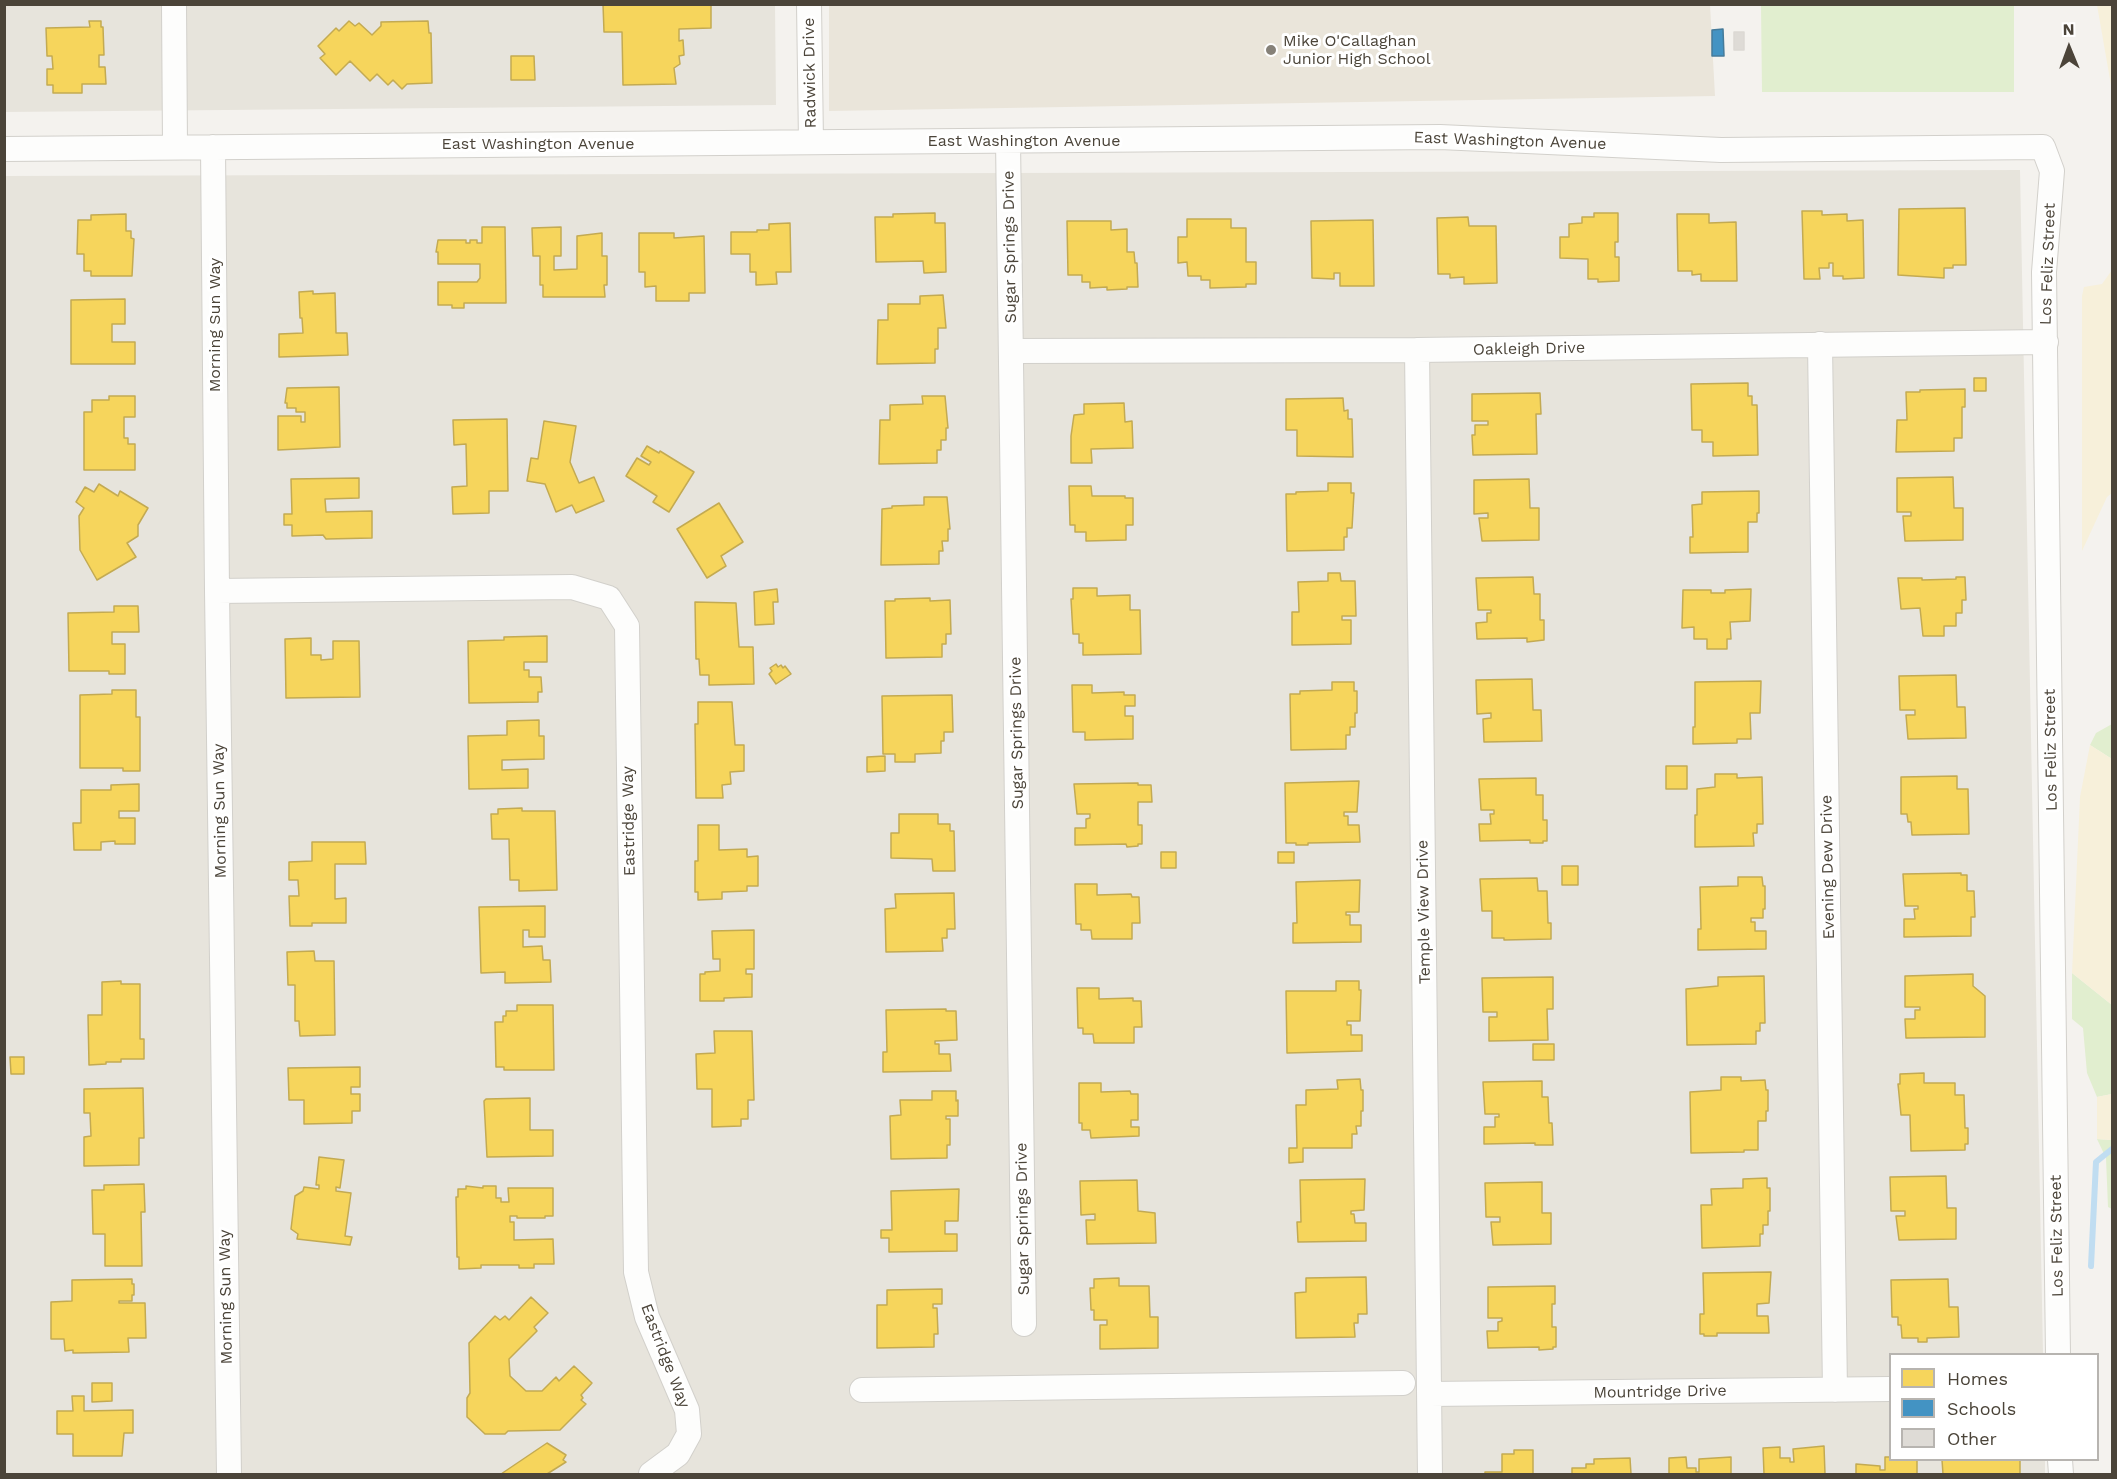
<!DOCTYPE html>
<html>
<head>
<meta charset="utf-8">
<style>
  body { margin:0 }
  #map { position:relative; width:2117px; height:1479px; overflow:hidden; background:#f4f2ee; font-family:"Work Sans",sans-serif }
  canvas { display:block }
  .frame { position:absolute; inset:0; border:6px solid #4b4439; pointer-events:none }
  .legend { position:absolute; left:1889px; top:1353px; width:210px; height:108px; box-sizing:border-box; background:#fff; border:2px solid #b7b4b0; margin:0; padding:8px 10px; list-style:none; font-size:18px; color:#4b4439 }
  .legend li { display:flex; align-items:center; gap:12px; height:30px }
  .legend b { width:30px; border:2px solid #b7b4b0 }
  .north { position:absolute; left:2039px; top:18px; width:60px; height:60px; -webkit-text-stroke:4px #fff; paint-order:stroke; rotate:359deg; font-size:16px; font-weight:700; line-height:24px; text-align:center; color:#4b4439 }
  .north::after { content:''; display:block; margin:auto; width:21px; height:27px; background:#4b4439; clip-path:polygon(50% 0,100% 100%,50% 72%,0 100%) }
</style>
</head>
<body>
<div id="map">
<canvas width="2117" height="1479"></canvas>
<div class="frame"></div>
<ul class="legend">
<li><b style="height:16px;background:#f6d55c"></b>Homes</li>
<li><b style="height:16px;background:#4393c3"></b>Schools</li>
<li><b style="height:16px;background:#dedbd6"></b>Other</li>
</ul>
<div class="north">N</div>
</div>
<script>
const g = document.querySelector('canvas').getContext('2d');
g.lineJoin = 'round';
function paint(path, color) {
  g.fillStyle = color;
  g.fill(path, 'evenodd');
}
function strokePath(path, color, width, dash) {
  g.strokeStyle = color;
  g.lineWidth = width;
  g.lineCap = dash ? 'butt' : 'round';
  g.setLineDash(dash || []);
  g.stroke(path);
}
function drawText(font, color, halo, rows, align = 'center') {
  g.font = font + ' "Work Sans",sans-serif';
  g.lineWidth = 6;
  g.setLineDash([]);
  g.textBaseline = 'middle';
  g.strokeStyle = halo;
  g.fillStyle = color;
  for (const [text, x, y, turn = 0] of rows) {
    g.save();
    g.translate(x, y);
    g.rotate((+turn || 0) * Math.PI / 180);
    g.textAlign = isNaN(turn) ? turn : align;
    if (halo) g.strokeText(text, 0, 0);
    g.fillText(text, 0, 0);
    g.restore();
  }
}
paint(new Path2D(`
  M4,5H775L776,105L5,112Z
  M2020,170L2043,1354H1890V1460H2045V1474H5L4,176Z`), '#e7e4dc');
paint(new Path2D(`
  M829,5H1710L1715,96L829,111Z`), '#eae5da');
paint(new Path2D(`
  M1761,5H2014V92H1762Z
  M2112,724V759L2090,745L2096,733Z
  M2072,973L2112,1005V1094L2097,1097L2087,1073L2083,1028L2072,1019Z
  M2097,1139L2112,1140V1209L2108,1207L2106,1158Z`), '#e1eecf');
paint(new Path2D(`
  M2097,5H2112V91Z
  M2112,270V493L2107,497L2082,551V296L2084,287L2102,284Z
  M2090,745L2112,759V1005L2072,973L2080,797Z
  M2112,1094V1140L2097,1139V1097Z`), '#f7f0da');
const homes = new Path2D(`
  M603,4H711V28L679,29V41L683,40L684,55L679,56L680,64L674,68L676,84L623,85L622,32H604Z
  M89,21H101V27H103L104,55H99V67H105L106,84H82V93H53V85H47V69H53L52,56H47L46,28L90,27Z
  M349,21L355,26L359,23L372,35L381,26V22L428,21L429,33H431L432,83L407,84L402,89L393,80L388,85L377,74L370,81L350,61L336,75L320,58L325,54L318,46L336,28L339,31Z
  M511,56H534L535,80H511Z
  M1965,208L1966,265H1953V268H1944V278L1898,275L1899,209Z
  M1802,211H1822V215L1847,214V221L1863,220L1864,278L1843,279V276H1833V263H1829V268H1819L1820,279H1804Z
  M935,213V223H945L946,272L924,273L923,261L876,262L875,217H893V214Z
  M1594,213H1618V242H1615V257H1619V281L1598,282V279H1588V259L1560,258V237H1569V224L1582,223V217H1594Z
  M126,214V231H131V238L134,239L132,276H91V271H84V254H77L78,220H91V215Z
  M1677,214H1709V223L1736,222L1737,281H1701V274L1692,275V271H1678Z
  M1468,217L1469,226H1496L1497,283L1464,284V277L1450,278V274H1438L1437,218Z
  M1187,219H1231V228H1246V262H1256V284H1246V287L1210,288V280H1201V276H1188L1187,262L1178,263V237H1187Z
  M1373,220L1374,286H1340V273H1334V279L1312,278L1311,221Z
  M1067,221H1111V230L1127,229V252H1134L1135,263H1137L1138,287H1127V289L1107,290V287L1090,288V282H1082V275H1068Z
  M790,223L791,272H776L777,284L756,285V272H750V254H731V232H757V230H769V224Z
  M482,227H505L506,303H464V308H452V305H438V282H477L480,278V264H438V252H436L438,240H466V243H470V240H477V243H482Z
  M561,227V256H554V270L577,269V236L602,233V256H607V285H604L605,297H543V285H540V256H533L532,228Z
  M639,233H674V238L704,236L705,293H689V301H656V286L645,287V272H639Z
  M313,291V294L335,293L336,333H347L348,355L279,357V334L303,333L302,318H300L299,292Z
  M943,295L946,328H938V349H935V363L877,364L878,320H888V304H920V296Z
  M125,299V324H112V342H135V364H71V300Z
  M1974,378H1986V391H1974Z
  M1748,383V396H1752V405H1757L1758,455L1713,456V442H1702V430H1692L1691,384Z
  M339,387L340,447L278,450V416H301V422H305V412H296V408H287V403H285L287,388Z
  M1965,389V407H1962V438H1954V451L1896,452L1897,420H1907L1906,392H1920V390Z
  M1540,393L1541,414H1536L1537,454L1473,455L1472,435H1475V425H1488V421H1472V394Z
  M109,396H135V417H124V438H128V444H135V470H84V412H92V400H109Z
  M922,396H945L948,428H946V440H941V450H937V463L879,464L880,420H890V405L923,404Z
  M1343,398L1344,411L1348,410V419H1352L1353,457L1297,456V430H1286V399Z
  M1124,403L1125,422L1132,421L1133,448L1091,449L1092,463H1071V436L1074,415L1084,414V404Z
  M507,419L508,491H489V513L453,514L452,487L467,486L466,444L454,445L453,420Z
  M544,421L576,426L570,462L579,483L594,477L604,501L576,513L572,505L556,512L545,484L527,481L531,458L538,459Z
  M647,446L659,453L660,451L694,472L669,512L653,502L657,496L626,476L637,458L649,465L651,462L641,456Z
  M1953,477L1954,508H1963V540L1905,541L1903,516H1911V512H1897V478Z
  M359,478V498L325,499L326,512L372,511V538L326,539L323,535L292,536V525H284V514H292L291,479Z
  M1529,479L1530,508H1539V540L1482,541L1479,518H1488V513L1474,514V480Z
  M1328,483H1351V493H1354L1352,528H1347V537H1344V550L1287,551L1286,494H1296V492L1328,491Z
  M99,484L118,496L120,491L148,508L138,525V536L127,543L136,557L97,580L80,550L79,516L84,508L76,502L85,487L94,492Z
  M1069,486H1091L1092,496H1125V498H1133V525H1126V540L1086,541V532H1075V525H1070Z
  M1759,491V513H1757V522H1748V552L1690,553V537H1693L1692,505L1702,504V492Z
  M924,497H947L950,529H948V541H942L943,551H939V564L881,565L882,509L892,508V506L924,505Z
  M719,503L743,542L721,556L726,566L707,578L677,529Z
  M1328,573H1340L1341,581H1355L1356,616H1342V620H1351V644L1292,645V612H1299L1298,582L1328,581Z
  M1533,577L1534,594H1540V620H1544V640L1527,642V638L1477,639L1476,623L1487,622V613H1491V610H1478L1476,578Z
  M1956,577H1965L1966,600H1962V613H1956V626H1944V636H1923L1920,608L1901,609L1898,578H1922V580L1956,579Z
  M1073,588H1097V596L1130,595V610H1140L1141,654L1083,655V643H1079V634H1073L1071,599H1073Z
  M777,589L778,602H773L774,624L755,625L754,592Z
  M1751,589L1750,621L1730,622L1731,639H1727V649H1707V639H1694V627L1682,628L1683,590H1711V593H1725V590Z
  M930,598V601L950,600L951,634H946V644H942V657L886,658L885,601H895V599Z
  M695,602L736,603L739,647H753L754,684L709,685V675H700L699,659H696Z
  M114,606H138L139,632H112V644H125V674H109V671H69L68,613L114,612Z
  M547,636V662H524V670H529V677H541L542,692H538V702L469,703L468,641L504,640V637Z
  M311,638V655H321V660L333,659V641H359L360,697L286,698L285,639Z
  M776,664L778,667L781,665L783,668L785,666L791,674L776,684L769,674L772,671L770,668Z
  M1956,675L1957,707H1965L1966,738L1908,739L1906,715H1915V710H1900L1899,676Z
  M1532,679L1533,710H1541L1542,741L1484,742L1483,719L1491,718V713L1477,714L1476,680Z
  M1761,681L1760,713H1750L1751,739H1737V743L1693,744V727H1695V682Z
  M1332,682H1354V691H1357V713H1355V727H1350V735H1346V749L1291,750L1290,694H1300V691L1332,690Z
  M1072,685H1092V693L1124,692V695H1135V706H1125V716H1133V739L1085,740V732H1073Z
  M112,690H136V717H140V771H123V768H80V695L112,694Z
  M952,695L953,732H944V741H941V753L915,754V762H895V754H883L882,696Z
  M698,702H732L735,745H744V771L730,772L731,784L722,785L723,798H696L695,724H698Z
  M539,720V736H544V759L502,760V770L528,769V788L469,789L468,736L507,735V721Z
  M885,756V771L867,772V757Z
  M1666,766H1687V789H1666Z
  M1715,774H1737V778L1762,777L1763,824H1757V833H1753L1754,846L1695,847V815H1697V789L1715,787Z
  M1957,776V789H1968L1969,834L1912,835L1911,822H1908L1907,814H1901V777Z
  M1536,778V795H1543V820H1547V841H1543V843H1530V840L1480,841L1479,824H1491L1490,814H1494V810H1481L1479,779Z
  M1359,781L1357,812H1344V816H1348V825H1359L1360,842L1308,843V845H1296V843H1286L1285,783Z
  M1138,783V785H1151L1152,802H1138V825H1142V844H1138V846L1127,847L1126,844L1075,845V828H1086V819L1090,818V814H1077L1074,784Z
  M139,784V811H119V818H135V844H115V841L101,842V850H74L73,823H81V790H111V785Z
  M522,808V811H555L557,890L519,891V880H510L509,839H492L491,814H498V809Z
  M899,814H938V824H950V831H954L955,871H933L932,859L891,858V833H899Z
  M698,825H719V850L747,849V857L758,856V886H747V891L722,892V899L698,900V892H695V861H698Z
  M312,842H365L366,864H335V899L346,898V923H312V926H290L289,896H299L298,880H289V862L312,861Z
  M1161,852H1176V868H1161Z
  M1278,852H1294V863H1278Z
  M1562,866H1578V885H1562Z
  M1961,873V875H1967V891H1974L1975,917H1971V936L1904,937V919H1915L1914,909H1918V906H1905L1903,874Z
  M1738,877H1762L1763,886H1765V909H1763V918H1751V922H1755V931H1766V949L1698,950V929H1701L1700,887L1738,886Z
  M1537,878L1538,891H1547L1548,923H1551V939L1504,940V938H1492V911H1482L1480,879Z
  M1360,880L1359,912H1346V915H1350V925H1361V942L1293,943V923H1297L1296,882Z
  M1075,884H1097V895L1131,894L1132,897H1139L1140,923H1132V939H1092L1091,930H1081V924H1076Z
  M954,893L955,929H947V938H942L943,951L886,952L885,909L896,908L895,894Z
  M545,906V937H529V930H523V947L542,946L543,960H550L551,982L505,983V972L481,973L479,907Z
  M754,930V969H746V974H752V997L724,998V1001H700V974H705V972L720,971V959H713L712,931Z
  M314,951L315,961H334L335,1035L300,1036L299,1021H295V985H288L287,952Z
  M1973,974V986L1985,996V1037L1906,1038L1905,1019H1915V1010H1920V1007H1905V976Z
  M1764,976L1765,1023H1760V1031H1756V1044L1687,1045L1686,989L1718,986V977Z
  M1553,977V1009H1547L1548,1040L1489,1041V1017H1497V1012H1483L1482,978Z
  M121,981V984H140V1039H144V1059H121V1062H106V1064L89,1065L88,1015H102V982Z
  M1336,981H1359V990H1361L1360,1021H1347V1025H1351V1035H1362V1051L1287,1053L1286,991H1336Z
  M1077,988H1099V999L1133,998V1001H1141L1142,1027H1134V1043H1094L1093,1034H1083V1028H1078Z
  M517,1005H553L554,1070H504V1067H496L495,1022H503V1016H506V1011H517Z
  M946,1009V1011H956L957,1040L935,1041V1044H939V1054H950L951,1071L883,1072V1052H887L886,1010Z
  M714,1031H752L754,1100H748V1119H741V1126L712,1127V1089H697L696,1054L715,1053Z
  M1533,1044H1554V1060H1533Z
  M10,1057H24V1074H11Z
  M360,1067V1087H351V1094H360V1111H352V1123L304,1124V1100H289L288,1068Z
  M1924,1073V1083H1955V1095H1964L1965,1128H1968V1144H1965V1150L1911,1151L1910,1115H1901L1898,1084H1900V1074Z
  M1721,1077H1741V1081L1765,1080L1766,1090H1768V1111H1766V1121H1758V1150H1744V1152L1691,1153L1690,1092L1721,1090Z
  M1360,1079L1361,1090H1363V1111H1361V1126H1356L1357,1134H1352V1148H1303V1162L1289,1163V1148H1297L1296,1105H1306V1090L1338,1089L1337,1080Z
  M1542,1081V1097H1548L1549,1123H1552L1553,1145H1535V1143L1484,1144V1127H1495V1117H1499V1114H1485L1483,1082Z
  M1079,1083H1101V1092L1130,1091L1131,1094H1138V1120H1131V1127H1139V1136L1091,1138L1090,1130H1082V1123H1079Z
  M143,1088L144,1138H139V1165L84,1166V1137L91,1136L90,1113H84V1089Z
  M932,1091H956V1101L958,1100V1116H946V1119H950V1145H947V1158L891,1159L890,1116L901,1115L900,1100H932Z
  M530,1098V1130H553V1156L487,1157L484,1101L486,1099Z
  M319,1157L344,1160L340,1188L336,1187V1191L351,1193L345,1236L352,1237L350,1245L297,1239L298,1234L291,1229L295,1196L303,1191L304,1187L319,1189V1185H316Z
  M1946,1176L1947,1208H1956V1239L1899,1240L1896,1216H1905V1211H1891L1890,1177Z
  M1767,1178V1188H1770V1211H1768V1225H1763V1234H1760V1246L1702,1248L1701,1205H1712L1711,1189L1743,1188V1179Z
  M1365,1179L1364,1210L1351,1211V1214H1354L1355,1223H1366V1241L1298,1242L1297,1222H1301L1300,1180Z
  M1137,1180L1138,1211L1155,1213L1156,1243L1087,1244L1086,1220H1095V1214L1081,1215L1080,1181Z
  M1542,1182V1213H1551V1244L1493,1245L1491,1222H1500V1217H1486L1485,1183Z
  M144,1184L145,1212H141L142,1266H105V1234H93L92,1190H104V1185Z
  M466,1186L483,1188V1186H496V1198H501V1202H509L508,1188H553V1216H545V1218H517V1216H510V1222H514V1240L553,1239L554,1264H534V1268H519V1265H481V1268L459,1269V1257H457L456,1197H458V1189H466Z
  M959,1189L958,1221H945V1234H957V1251L889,1252V1238H881V1230H892L891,1191Z
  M1771,1272L1769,1303L1757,1304V1316H1768L1769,1333H1717V1336H1704V1334H1700V1314H1704L1703,1273Z
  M1366,1277L1367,1314H1358V1323H1354L1355,1337L1296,1338L1295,1293L1306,1292V1278Z
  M1119,1278V1286H1149L1150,1317H1158V1348L1100,1349V1325H1107V1320H1094V1310H1091L1090,1288H1094V1279Z
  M132,1279V1284H134V1295H132V1301H119V1303H145L146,1338H128L129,1352L73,1353V1350L65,1351L64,1339H51V1302L72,1301V1280Z
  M1948,1279L1949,1307H1958L1959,1337L1927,1338V1342H1918V1338H1902L1901,1325H1898V1317H1892L1891,1280Z
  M1555,1286V1304H1552V1327H1556V1347H1553V1349L1539,1350V1347L1488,1348L1487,1331H1498V1322L1502,1321V1318H1488V1287Z
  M942,1289V1304H933V1308H937L938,1334H934V1347L877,1348V1305H887V1290Z
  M531,1297L548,1313L534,1327L537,1331L509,1359L510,1376L526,1391H542L556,1377L559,1381L574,1366L592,1383L581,1395L583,1398L581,1400L586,1404L560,1430L508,1431L505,1434H485L467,1417V1398L470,1393L469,1343L495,1316L500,1320L505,1316L509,1320Z
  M92,1383H112V1401L92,1402Z
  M72,1396H84V1411L133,1410V1433H124L122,1456H73V1434H57V1411H73Z
  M547,1443L566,1455L563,1460L566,1462L547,1474H501Z
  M1824,1446L1825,1474H1764L1763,1448L1780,1447V1458H1790V1462H1794L1793,1449Z
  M1514,1450H1533V1474H1485V1472H1502V1454H1514Z
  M1686,1457L1687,1468H1696V1472H1699V1459L1731,1457V1474H1669V1458Z
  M1885,1457H1890V1460H1917V1474H1856V1464L1880,1466V1470H1885Z
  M1630,1458L1631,1474H1572V1468H1586V1464H1594V1459Z
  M1942,1460H2020V1474H1943Z`);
paint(homes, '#f6d55c');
strokePath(homes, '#c3aa52', 1.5);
const schools = new Path2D(`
  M1723,29L1724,56H1712V30Z`);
paint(schools, '#4393c3');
strokePath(schools, '#457b9a', 1.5);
strokePath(new Path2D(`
  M2091,1266L2096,1162L2112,1149`), '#c0ddf1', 6);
const building = new Path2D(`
  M1734,32H1744V50H1734Z`);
paint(building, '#dedbd6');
strokePath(building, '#dcd9d4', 1.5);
const minor = new Path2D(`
  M174,4L175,147
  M809,4L811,142
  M1008,141L1024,1324
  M213,147L217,591L229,1474
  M4,149L1440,137L1721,150L2043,147L2052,171L2044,272L2058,1354
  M1820,344L1835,1390
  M1417,350L1430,1474
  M1012,351L1417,350L2046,342
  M217,591L572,587L609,598L627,626L636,1272L647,1317L687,1410L689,1434L678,1454L651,1474
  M862,1390L1403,1383
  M1430,1394L1890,1389
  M2060,1460L2061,1474`);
strokePath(minor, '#d2d0cb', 26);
strokePath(minor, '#fdfdfc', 24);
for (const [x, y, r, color] of [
  [1271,50,6,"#868178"]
]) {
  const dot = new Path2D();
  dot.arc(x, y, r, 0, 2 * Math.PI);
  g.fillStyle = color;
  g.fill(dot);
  strokePath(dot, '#fff', 2);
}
drawText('16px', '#4b4439', '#fff', [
  ["Mike O'Callaghan",1283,41],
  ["Junior High School",1283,59]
], 'left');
drawText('16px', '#4b4439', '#fff', [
  ["Radwick Drive",810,73,-91],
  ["East Washington Avenue",1024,141],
  ["East Washington Avenue",1510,141,2],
  ["East Washington Avenue",538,144],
  ["Sugar Springs Drive",1010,247,-91],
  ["Los Feliz Street",2048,264,-88],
  ["Morning Sun Way",215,325,-90],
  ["Oakleigh Drive",1529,349,-1],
  ["Sugar Springs Drive",1017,733,-91],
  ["Los Feliz Street",2051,750,-91],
  ["Morning Sun Way",220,811,-91],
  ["Eastridge Way",629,821,-91],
  ["Evening Dew Drive",1828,867,-91],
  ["Temple View Drive",1424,912,-91],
  ["Sugar Springs Drive",1023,1219,-91],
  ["Los Feliz Street",2057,1236,-91],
  ["Morning Sun Way",226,1297,-91],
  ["Eastridge Way",665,1356,69],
  ["Mountridge Drive",1660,1392,-1]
]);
</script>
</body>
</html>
